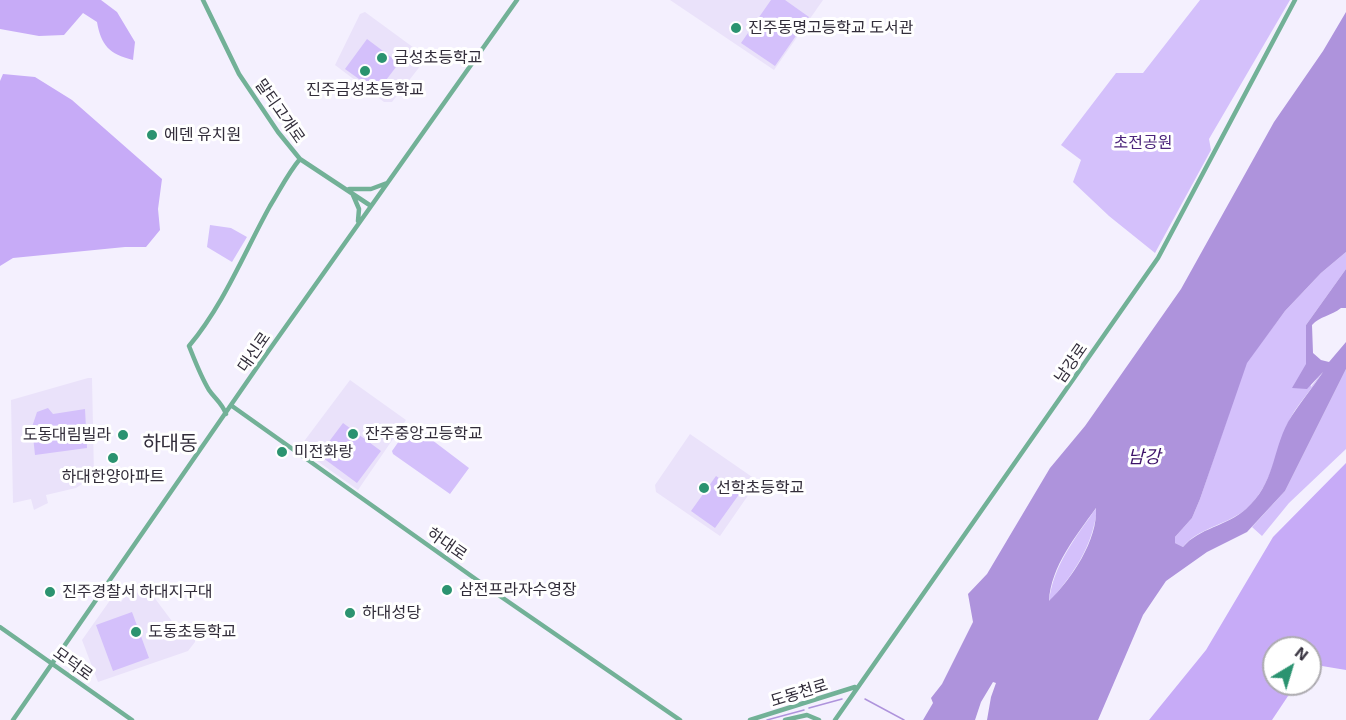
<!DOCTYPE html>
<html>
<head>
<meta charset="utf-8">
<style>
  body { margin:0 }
  #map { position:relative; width:1346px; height:720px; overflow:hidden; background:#f4f0fe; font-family:"Exo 2",sans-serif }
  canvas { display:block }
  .north { position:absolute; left:1262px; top:636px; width:60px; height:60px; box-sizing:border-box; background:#fff; border:2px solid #adabb0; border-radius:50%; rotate:38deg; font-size:16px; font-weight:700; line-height:24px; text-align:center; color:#322d3a }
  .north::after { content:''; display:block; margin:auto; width:21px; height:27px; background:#2b9370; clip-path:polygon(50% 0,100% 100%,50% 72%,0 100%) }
</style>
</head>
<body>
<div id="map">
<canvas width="1346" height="720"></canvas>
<div class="north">N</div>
</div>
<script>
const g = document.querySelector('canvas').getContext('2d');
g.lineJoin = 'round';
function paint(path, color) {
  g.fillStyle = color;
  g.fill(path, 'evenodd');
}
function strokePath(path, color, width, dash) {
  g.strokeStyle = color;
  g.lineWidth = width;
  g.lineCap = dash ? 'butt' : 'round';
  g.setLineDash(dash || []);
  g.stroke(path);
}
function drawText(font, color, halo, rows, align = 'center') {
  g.font = font + ' "Exo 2","Noto Sans KR",sans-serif';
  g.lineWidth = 6;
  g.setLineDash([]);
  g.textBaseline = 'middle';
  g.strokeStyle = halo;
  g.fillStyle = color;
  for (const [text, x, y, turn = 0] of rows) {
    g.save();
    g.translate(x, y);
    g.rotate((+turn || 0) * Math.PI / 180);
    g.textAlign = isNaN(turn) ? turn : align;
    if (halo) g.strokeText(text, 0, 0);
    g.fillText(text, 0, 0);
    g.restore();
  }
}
paint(new Path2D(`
  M670,0H823L774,70Z
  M365,12L425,56V60L392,102H384L335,65L360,14Z
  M88,378H92L94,476L76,488L46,495L48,503L34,510L31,499L13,503L11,400Z
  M350,380L406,420L358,490L299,448Z
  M690,434L758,481L720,536L656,492L655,485Z
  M142,587L151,593L174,624L195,640V642L188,651L98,682L82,640L113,596L121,602L128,592L134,597Z`), '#eae2fa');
paint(new Path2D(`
  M771,0H785L809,17L775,66L741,43Z
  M1200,0H1290L1209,139L1211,150L1155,253L1109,216L1073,182L1081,160L1061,145L1116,73H1143Z
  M367,39L399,63L377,92L345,69Z
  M210,225L231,228L247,237L232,262L207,247Z
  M1346,252V269L1306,325V364L1311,387L1323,371C1313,389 1295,406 1287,425C1275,454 1271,488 1245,510C1226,525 1198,528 1183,547L1175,543V537L1192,518L1200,499L1246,363L1285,311L1321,273Z
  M1346,369V449L1289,503L1262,536L1252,527L1285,491Z
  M48,408L53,414L85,409L87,448L35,455L32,427L37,412Z
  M343,423L381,451L357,483L319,455Z
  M411,424L469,468L450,494L393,454L392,451Z
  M716,476L740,493L715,528L691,511Z
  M1097,507C1094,545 1073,575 1049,602C1053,565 1076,537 1097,507Z
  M132,612L149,658L113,671L96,625Z`), '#d4c0fb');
paint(new Path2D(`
  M0,0H101L117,12L135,42L133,60C109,54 101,45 97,22L83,13L64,35L39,36L0,29Z
  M3,74L35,77L72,100L162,179L158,209L160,230L146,247H125L13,258L0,266V81Z
  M1346,463V670L1310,664V648H1274V684H1296L1272,720H1149L1206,650L1273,537Z`), '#c7abf7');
paint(new Path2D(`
  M1346,12V252L1321,273L1285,311L1247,363L1200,499L1192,518L1175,537V543L1183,547C1199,528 1227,526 1246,509C1275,483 1272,452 1288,422C1298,405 1312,389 1323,372L1307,389L1292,388L1306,364V325L1346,269V308H1341C1331,316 1320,316 1312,325L1313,353L1321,360L1329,362L1346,342V369L1285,491L1247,532L1207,552L1166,581L1143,615L1098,720H987L991,697L996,683L993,682L981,702L975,720H923L933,703L931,698L942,684L973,622L968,594L987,574L1050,468L1085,426L1181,289L1274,122L1323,51ZM1096,508C1098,540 1071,580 1049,601C1051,566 1076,536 1096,508Z`), '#ae93dc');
strokePath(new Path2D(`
  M865,699L904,720
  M809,708L842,699
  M767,720L804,710`), '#ae93dc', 1.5);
strokePath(new Path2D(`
  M203,0L239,74L278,132L300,159L371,206
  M349,189H371L387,183
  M353,195L359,209L358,221
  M232,406L484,585L680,720
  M226,414C222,403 215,399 209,390C201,377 195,361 189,346C224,304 244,253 270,206C280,190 288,173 300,159
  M0,627L132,720
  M13,720L260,363L517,0
  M750,720L855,687
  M785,720L807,715L819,720
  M835,720L1158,258L1295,0`), '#72b197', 4.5);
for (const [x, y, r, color] of [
  [736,28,6,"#2b9370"],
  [382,58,6,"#2b9370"],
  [365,71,6,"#2b9370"],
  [152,135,6,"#2b9370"],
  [353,434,6,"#2b9370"],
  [123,435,6,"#2b9370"],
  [282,452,6,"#2b9370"],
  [113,458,6,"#2b9370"],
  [704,488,6,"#2b9370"],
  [447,590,6,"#2b9370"],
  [50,592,6,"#2b9370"],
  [350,613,6,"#2b9370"],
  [136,632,6,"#2b9370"]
]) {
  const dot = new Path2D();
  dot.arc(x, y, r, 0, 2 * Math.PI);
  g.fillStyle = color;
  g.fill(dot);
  strokePath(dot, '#fff', 2);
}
drawText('16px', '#322d3a', '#fff', [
  ["진주동명고등학교 도서관",748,28],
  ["금성초등학교",394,58],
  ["진주금성초등학교",365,90,"center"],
  ["에덴 유치원",164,135],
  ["잔주중앙고등학교",365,434],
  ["도동대림빌라",111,435,"right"],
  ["미전화랑",294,452],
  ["하대한양아파트",113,477,"center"],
  ["선학초등학교",716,488],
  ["삼전프라자수영장",459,590],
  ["진주경찰서 하대지구대",62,592],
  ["하대성당",362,613],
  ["도동초등학교",148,632]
], 'left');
drawText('16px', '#322d3a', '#fff', [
  ["말티고개로",280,111,55],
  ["대신로",254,352,-55],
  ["남강로",1071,363,-55],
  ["하대로",447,544,35],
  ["모덕로",73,664,36],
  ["도동천로",799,693,-17]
]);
drawText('16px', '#4c257b', '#fff', [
  ["초전공원",1143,143]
]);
drawText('italic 18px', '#3d1269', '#fff', [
  ["남강",1144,457]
]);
drawText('20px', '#322d3a', '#fff', [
  ["하대동",170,443]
]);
</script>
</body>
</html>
